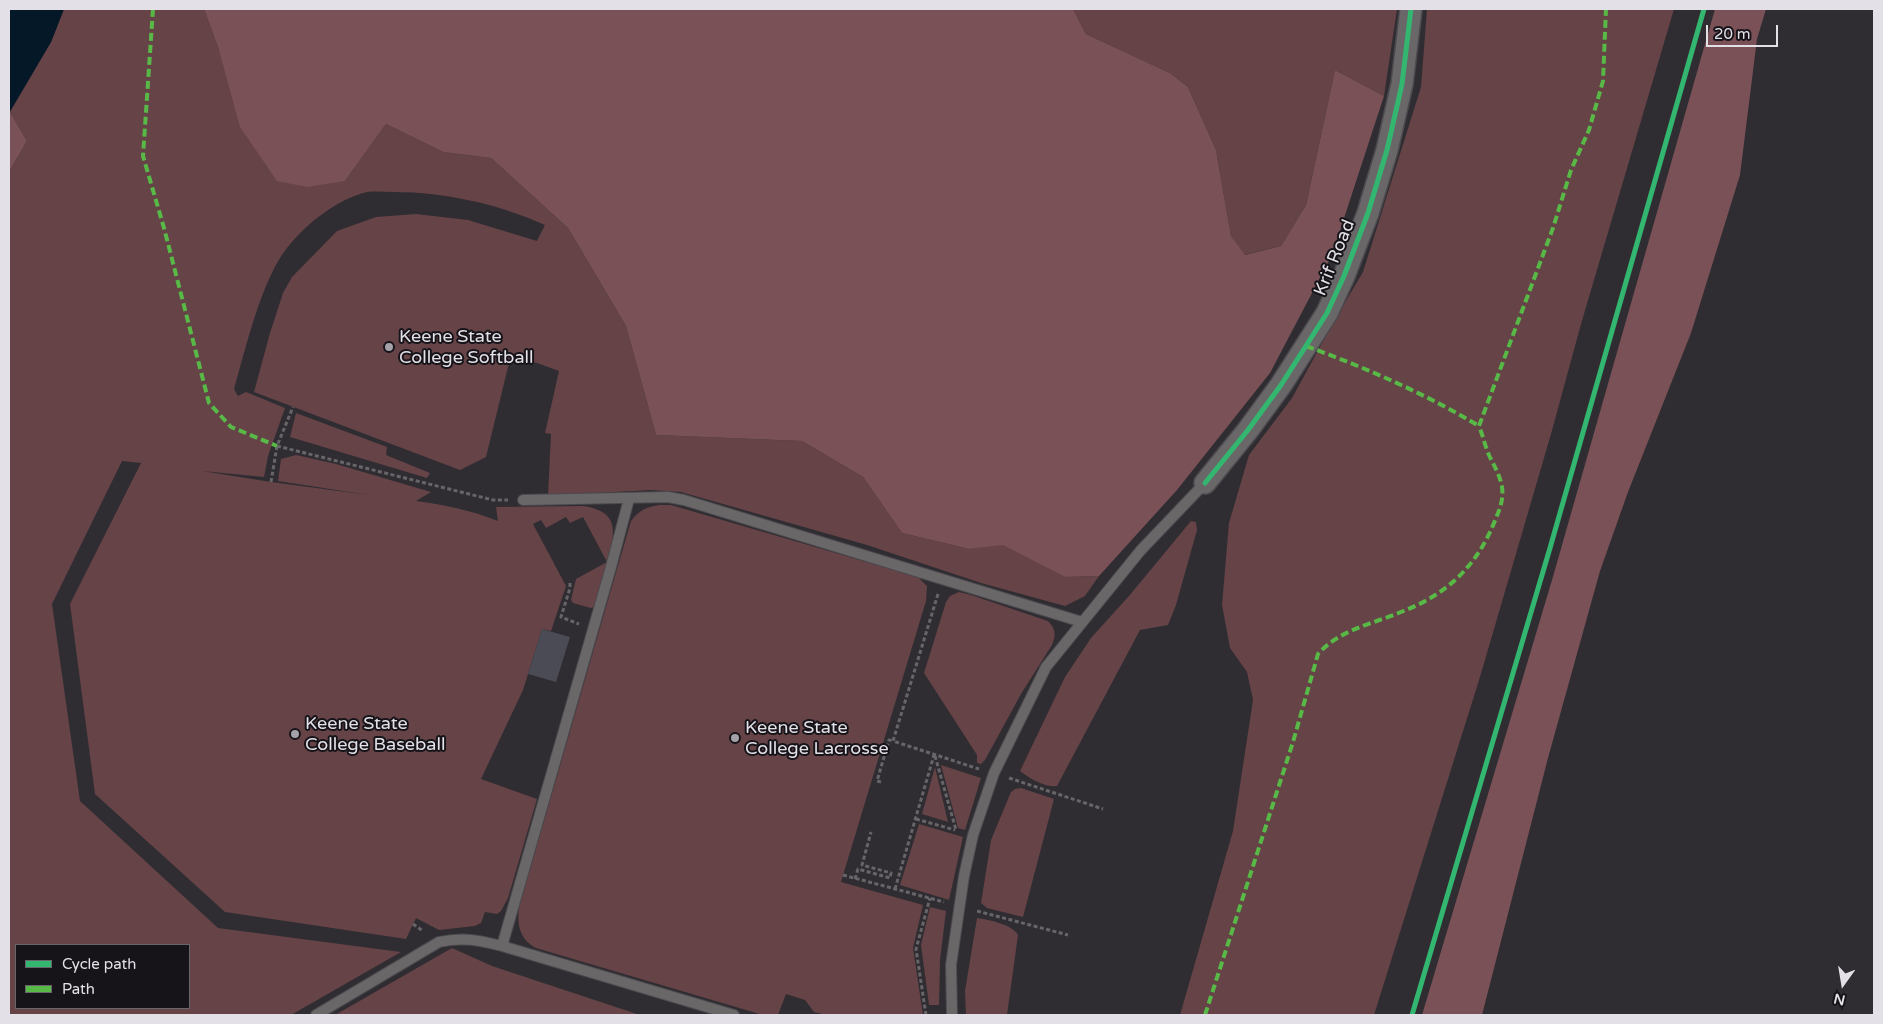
<!DOCTYPE html>
<html>
<head>
<meta charset="utf-8">
<style>
  body { margin:0 }
  #map { position:relative; width:1883px; height:1024px; overflow:hidden; background:#2f2d32; font-family:"Varela Round",sans-serif }
  canvas { display:block }
  .frame { position:absolute; inset:0; border:10px solid #e3e0e7; pointer-events:none }
  .legend { position:absolute; left:15px; top:944px; width:175px; height:65px; box-sizing:border-box; background:#161419; border:1px solid #68666b; margin:0; padding:6px 9px; list-style:none; font-size:15px; color:#e3e0e7 }
  .legend li { display:flex; align-items:center; gap:10px; height:25px }
  .legend b { width:25px; border:1px solid #68666b }
  .north { position:absolute; left:1818px; top:959px; width:50px; height:50px; -webkit-text-stroke:4px #161419; paint-order:stroke; rotate:193deg; font-size:14px; font-weight:700; line-height:20px; text-align:center; color:#e3e0e7 }
  .north::after { content:''; display:block; margin:auto; width:18px; height:22px; background:#e3e0e7; clip-path:polygon(50% 0,100% 100%,50% 72%,0 100%) }
  .scale { position:absolute; left:1706px; top:25px; width:72px; height:22px; box-sizing:border-box; border:2px solid #e3e0e7; border-top:0; padding-left:6px; font-size:15px; line-height:18px; white-space:nowrap; color:#e3e0e7; -webkit-text-stroke:4px #161419; paint-order:stroke }
</style>
</head>
<body>
<div id="map">
<canvas width="1883" height="1024"></canvas>
<div class="frame"></div>
<ul class="legend">
<li><b style="height:6px;background:#33b770"></b>Cycle path</li>
<li><b style="height:6px;background:#58b947"></b>Path</li>
</ul>
<div class="north">N</div>
<div class="scale">20 m</div>
</div>
<script>
const g = document.querySelector('canvas').getContext('2d');
g.lineJoin = 'round';
function paint(path, color) {
  g.fillStyle = color;
  g.fill(path, 'evenodd');
}
function strokePath(path, color, width, dash) {
  g.strokeStyle = color;
  g.lineWidth = width;
  g.lineCap = dash ? 'butt' : 'round';
  g.setLineDash(dash || []);
  g.stroke(path);
}
function drawText(font, color, halo, rows, align = 'center') {
  g.font = font + ' "Varela Round",sans-serif';
  g.lineWidth = 4;
  g.setLineDash([]);
  g.textBaseline = 'middle';
  g.strokeStyle = halo;
  g.fillStyle = color;
  for (const [text, x, y, turn = 0] of rows) {
    g.save();
    g.translate(x, y);
    g.rotate((+turn || 0) * Math.PI / 180);
    g.textAlign = isNaN(turn) ? turn : align;
    if (halo) g.strokeText(text, 0, 0);
    g.fillText(text, 0, 0);
    g.restore();
  }
}
paint(new Path2D(`
  M64,9H204L219,50L345,181L386,124L443,152L491,158L568,228L626,326L656,435L802,441L863,477L902,533L969,549L1003,544L1065,577L1099,576L1085,596L1065,606L981,583L867,545L681,492L650,490L548,496L551,434L545,433L559,371L537,363L510,359L486,457L460,470L254,392L270,333L283,293L292,277L337,231L376,217L416,214L468,220L537,241L545,225C498,204 445,192 394,192C385,192 375,191 367,192C337,199 306,224 287,248C261,281 246,348 234,389L238,396L246,392L285,408L268,456L264,477L202,471L271,482L369,495L278,481L281,459L296,455L336,464L431,492L416,501C445,505 471,510 498,521L496,507L584,506C620,512 615,532 608,561C604,576 600,591 596,606L591,608L573,603L571,600L576,579L607,562L583,517L570,523L566,517L546,528L541,520L533,524L566,586L551,631L542,629L523,690L481,779L537,799L508,898L501,911L497,914L485,912L481,923L475,926L439,930L416,918L406,939L225,912L95,794L70,604L141,463L122,461L52,604L80,801L218,928L401,952L291,1015H9V172L27,141L10,112L51,42ZM16,945H189V1008H16Z
  M1073,9H1397L1384,96L1335,70L1306,205L1281,246L1244,255L1231,236L1216,150L1188,87L1170,73L1086,34Z
  M1427,9H1674L1581,324L1551,434L1480,677L1374,1015H1180L1233,831L1253,700L1247,672L1230,648L1222,605L1229,523L1249,455L1292,398L1338,314L1363,272L1421,87Z
  M296,413L387,447L386,455L430,473L427,478L290,437Z
  M660,505H671L918,577L927,586L926,601L841,882L923,905L913,948L923,1015H826L814,1012L805,1000L786,994L778,1015H763L536,948C519,939 517,924 519,907L631,521C639,510 646,507 660,505Z
  M1191,521L1196,522L1197,530L1176,605L1168,625L1140,630L1057,786C1045,788 1029,778 1020,771L1065,677L1091,638L1129,596Z
  M959,592L971,595L1048,621C1056,629 1056,635 1052,645L1021,694L985,760L981,764L977,763V755L924,673L946,602L950,596Z
  M941,765L981,778L965,830L958,828Z
  M935,767L948,822L922,814Z
  M1021,788L1054,799L1023,917L987,908L981,903L991,840L1011,792L1015,789Z
  M919,824L963,837L949,900L900,885Z
  M930,907L946,911L940,960L939,1005H929L921,945Z
  M977,918C989,920 1012,924 1018,935L1007,1015H966L965,991Z
  M452,948L492,966L640,1015H335Z`), '#654347');
paint(new Path2D(`
  M204,9H1073L1086,34L1170,73L1188,87L1216,150L1231,236L1245,255L1281,246L1306,205L1335,70L1384,96L1332,255L1270,373L1177,490L1099,576L1065,577L1003,545L969,549L902,533L863,477L802,441L656,435L626,326L568,228L491,158L443,152L386,124L345,181L307,187L277,181L240,127L219,50Z
  M1715,9H1766L1757,39L1740,175L1691,333L1628,492L1600,571L1548,758L1482,1015H1422L1552,580Z
  M10,112L27,141L9,172V113Z`), '#795156');
paint(new Path2D(`
  M9,9H64L51,42L9,113Z`), '#041828');
paint(new Path2D(`
  M542,629L570,637L556,682L528,674Z`), '#4a4b55');
const lane = new Path2D(`
  M523,500L668,497L684,500L1082,622
  M502,946L611,567L629,499
  M316,1015L439,942C463,937 478,940 502,946L734,1015
  M952,1015L951,965L964,876L973,835L994,773L1046,667L1141,550L1205,483`);
const street = new Path2D(`
  M1205,483L1248,430L1281,385L1327,313L1344,276L1368,213L1387,150L1402,84L1411,9`);
strokePath(lane, '#4c4a4e', 12);
strokePath(street, '#4c4a4e', 24);
strokePath(new Path2D(`
  M277,446L493,500H508
  M271,482L277,446L293,407
  M570,583V588L561,617L579,624
  M938,594L893,741L979,769
  M935,756L956,830
  M1009,778L1103,809
  M881,782L877,781L889,740L893,741
  M916,819L955,830
  M843,875L944,902
  M855,879L858,869L890,878L891,873L862,865L871,832
  M895,889L934,755
  M977,911L1068,935
  M413,924L423,931
  M926,1015L916,949L930,898`), '#676568', 3, [4, 2.5]);
strokePath(lane, '#696768', 10);
strokePath(street, '#696768', 21);
strokePath(new Path2D(`
  M153,9L143,156L164,228L209,403L231,427L277,446
  M1306,346C1366,368 1424,393 1479,426
  M1205,1015L1293,742L1318,654C1339,630 1372,624 1401,612C1446,595 1476,567 1494,523C1499,511 1504,500 1502,487C1500,475 1494,466 1489,455C1485,446 1483,436 1479,426L1553,228L1571,170L1589,130L1603,81L1606,9`), '#58b947', 4, [8, 4]);
strokePath(new Path2D(`
  M1205,483L1248,430L1281,385L1327,313L1344,276L1368,213L1387,150L1402,84L1411,9
  M1412,1015L1550,548L1704,9`), '#33b770', 5);
for (const [x, y, r, color] of [
  [389,347,5,"#a4a1a8"],
  [295,734,5,"#a4a1a8"],
  [735,738,5,"#a4a1a8"]
]) {
  const dot = new Path2D();
  dot.arc(x, y, r, 0, 2 * Math.PI);
  g.fillStyle = color;
  g.fill(dot);
  strokePath(dot, '#161419', 2);
}
drawText('18px', '#e3e0e7', '#161419', [
  ["Krif Road",1335,258,-68]
]);
drawText('18px', '#e3e0e7', '#161419', [
  ["Keene State",399,337],
  ["College Softball",399,358],
  ["Keene State",305,724],
  ["College Baseball",305,745],
  ["Keene State",745,728],
  ["College Lacrosse",745,749]
], 'left');
</script>
</body>
</html>
